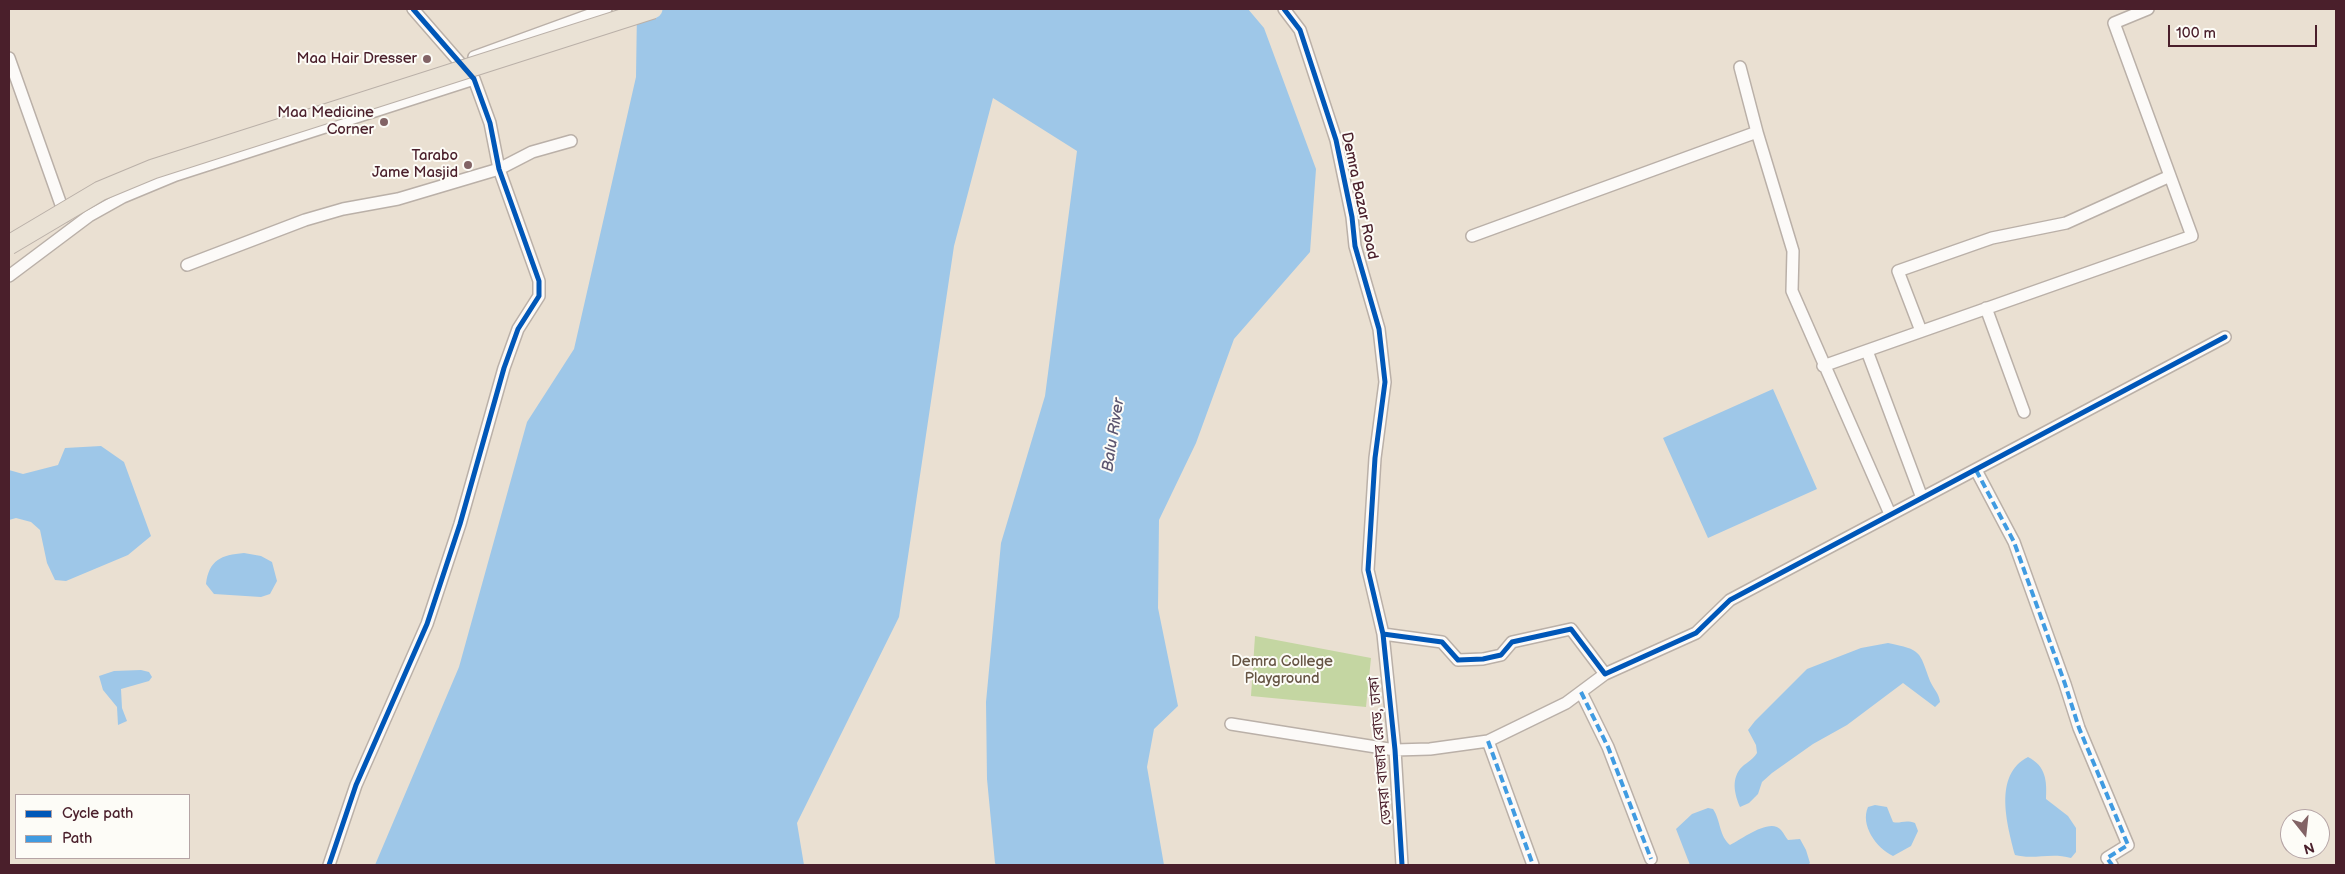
<!DOCTYPE html>
<html>
<head>
<meta charset="utf-8">
<style>
  body { margin:0 }
  #map { position:relative; width:2345px; height:874px; overflow:hidden; background:#eae0d2; font-family:"Balsamiq Sans",sans-serif }
  canvas { display:block }
  .frame { position:absolute; inset:0; border:10px solid #4a1f2b; pointer-events:none }
  .legend { position:absolute; left:15px; top:794px; width:175px; height:65px; box-sizing:border-box; background:#fdfcf7; border:1px solid #b5a4a5; margin:0; padding:6px 9px; list-style:none; font-size:15px; color:#4a1f2b }
  .legend li { display:flex; align-items:center; gap:10px; height:25px }
  .legend b { width:25px; border:1px solid #b5a4a5 }
  .north { position:absolute; left:2280px; top:809px; width:50px; height:50px; box-sizing:border-box; background:#fdfcf7; border:1px solid #b5a4a5; border-radius:50%; rotate:164deg; font-size:14px; font-weight:700; line-height:20px; text-align:center; color:#4a1f2b }
  .north::after { content:''; display:block; margin:auto; width:18px; height:22px; background:#826365; clip-path:polygon(50% 0,100% 100%,50% 72%,0 100%) }
  .scale { position:absolute; left:2168px; top:25px; width:149px; height:22px; box-sizing:border-box; border:2px solid #4a1f2b; border-top:0; padding-left:6px; font-size:15px; line-height:18px; white-space:nowrap; color:#4a1f2b; -webkit-text-stroke:4px #fdfcf7; paint-order:stroke }
</style>
</head>
<body>
<div id="map">
<canvas width="2345" height="874"></canvas>
<div class="frame"></div>
<ul class="legend">
<li><b style="height:6px;background:#0057b8"></b>Cycle path</li>
<li><b style="height:6px;background:#409be1"></b>Path</li>
</ul>
<div class="north">N</div>
<div class="scale">100 m</div>
</div>
<script>
const g = document.querySelector('canvas').getContext('2d');
g.lineJoin = 'round';
function paint(path, color) {
  g.fillStyle = color;
  g.fill(path, 'evenodd');
}
function strokePath(path, color, width, dash) {
  g.strokeStyle = color;
  g.lineWidth = width;
  g.lineCap = dash ? 'butt' : 'round';
  g.setLineDash(dash || []);
  g.stroke(path);
}
function drawText(font, color, halo, rows, align = 'center') {
  g.font = font + ' "Balsamiq Sans","Noto Sans Bengali",sans-serif';
  g.lineWidth = 4;
  g.setLineDash([]);
  g.textBaseline = 'middle';
  g.strokeStyle = halo;
  g.fillStyle = color;
  for (const [text, x, y, turn = 0] of rows) {
    g.save();
    g.translate(x, y);
    g.rotate((+turn || 0) * Math.PI / 180);
    g.textAlign = isNaN(turn) ? turn : align;
    if (halo) g.strokeText(text, 0, 0);
    g.fillText(text, 0, 0);
    g.restore();
  }
}
paint(new Path2D(`
  M1255,636L1371,658L1366,707L1251,696Z`), '#c4d6a2');
paint(new Path2D(`
  M637,9H1248L1264,28L1316,169L1310,252L1234,339L1196,443L1159,520L1158,608L1178,706L1154,729L1147,767L1164,865H996L995,863L987,779L986,702L1001,543L1045,396L1077,151L993,98L954,246L899,617L797,823L804,865H375L459,667L527,422L574,349L636,77Z
  M1773,389L1817,489L1708,538L1663,438Z
  M101,446L124,462L151,536L128,555L66,581L55,580L47,563L40,530L31,522L16,518L9,520V470L23,474L58,465L65,448Z
  M244,553L261,556L272,562L277,581L270,594L261,597L214,594L206,584C209,560 221,555 244,553Z
  M1888,643C1922,650 1919,651 1930,681C1934,690 1939,693 1940,702L1935,707L1903,683L1847,725L1813,744L1772,773L1762,782L1758,794L1749,803L1740,807C1735,795 1731,781 1740,769C1745,763 1752,761 1757,753L1756,745L1748,730L1755,721L1807,669L1861,648Z
  M141,670L149,672L152,677L149,681L121,689L122,708L127,721L118,725L117,707L103,690L99,676L114,671Z
  M2028,757C2046,766 2047,781 2046,799L2068,816L2076,828V852L2071,858C2051,852 2034,860 2015,855C2007,824 1993,775 2028,757Z
  M1875,805L1887,807L1893,822C1900,824 1905,819 1915,823L1918,831L1911,846L1893,856C1876,848 1860,825 1868,807Z
  M1708,808L1713,809C1721,821 1719,836 1730,845C1741,840 1770,817 1781,830C1784,833 1785,837 1788,840L1800,839L1806,850L1810,863L1808,865H1690L1676,829L1692,814Z`), '#9ec7e8');
const street = new Path2D(`
  M1284,9L1300,30L1336,140L1352,217L1355,246L1379,329L1385,382L1375,458L1368,570L1383,634L1395,750L1402,865
  M474,57L606,9
  M9,58L65,216
  M1740,67L1757,132
  M1472,236L1757,132L1793,251L1792,291L1890,514
  M187,265L305,220L343,209L398,199L499,169L532,152L571,141
  M9,276L89,216L123,197L176,175L474,79
  M1986,308L2024,412
  M1921,331L1898,271L1992,238L2066,223L2170,176
  M1867,351L1922,498
  M1823,366L2192,236L2114,23L2148,9
  M1976,470L2014,542L2065,684L2079,728L2128,845L2107,858L2112,865
  M1383,634L1442,642L1458,660L1483,659L1501,655L1512,642L1571,629L1605,674L1696,633L1730,600L2225,337
  M1581,692L1608,747L1651,859
  M1231,724L1395,750L1430,749L1488,741L1566,703L1605,674
  M1488,741L1533,865
  M329,865L356,785L427,624L460,524L504,368L518,329L539,296V281L499,169L490,123L474,79L413,9`);
strokePath(street, '#bab0a8', 14);
strokePath(street, '#fcfaf8', 11);
const primaryBridge = new Path2D(`
  M9,245L100,191L153,169L653,9`);
strokePath(primaryBridge, '#bab0a8', 21, []);
strokePath(primaryBridge, '#eae2d5', 19);
strokePath(new Path2D(`
  M1976,470L2014,542L2065,684L2079,728L2128,845L2107,858L2112,865
  M1581,692L1608,747L1651,859
  M1488,741L1533,865`), '#409be1', 4, [8, 4]);
strokePath(new Path2D(`
  M1284,9L1300,30L1336,140L1352,217L1355,246L1379,329L1385,382L1375,458L1368,570L1383,634L1395,750L1402,865
  M1383,634L1442,642L1458,660L1483,659L1501,655L1512,642L1571,629L1605,674L1696,633L1730,600L2225,337
  M329,865L356,785L427,624L460,524L504,368L518,329L539,296V281L499,169L490,123L474,79L413,9`), '#0057b8', 5);
for (const [x, y, r, color] of [
  [427,59,5,"#826365"],
  [384,122,5,"#826365"],
  [468,165,5,"#826365"]
]) {
  const dot = new Path2D();
  dot.arc(x, y, r, 0, 2 * Math.PI);
  g.fillStyle = color;
  g.fill(dot);
  strokePath(dot, '#fdfcf7', 2);
}
drawText('15px', '#4a1f2b', '#fdfcf7', [
  ["Maa Hair Dresser",417,59],
  ["Maa Medicine",374,113],
  ["Corner",374,130],
  ["Tarabo",458,156],
  ["Jame Masjid",458,173]
], 'right');
drawText('15px', '#4a1f2b', '#fdfcf7', [
  ["Demra Bazar Road",1359,196,78],
  ["ডেমরা বাজার রোড, ঢাকা",1381,751,-95]
]);
drawText('15px', '#655443', '#fdfcf7', [
  ["Demra College",1282,662],
  ["Playground",1282,679]
]);
drawText('italic 16px', '#5c5670', '#fdfcf7', [
  ["Balu River",1114,435,-81]
]);
</script>
</body>
</html>
